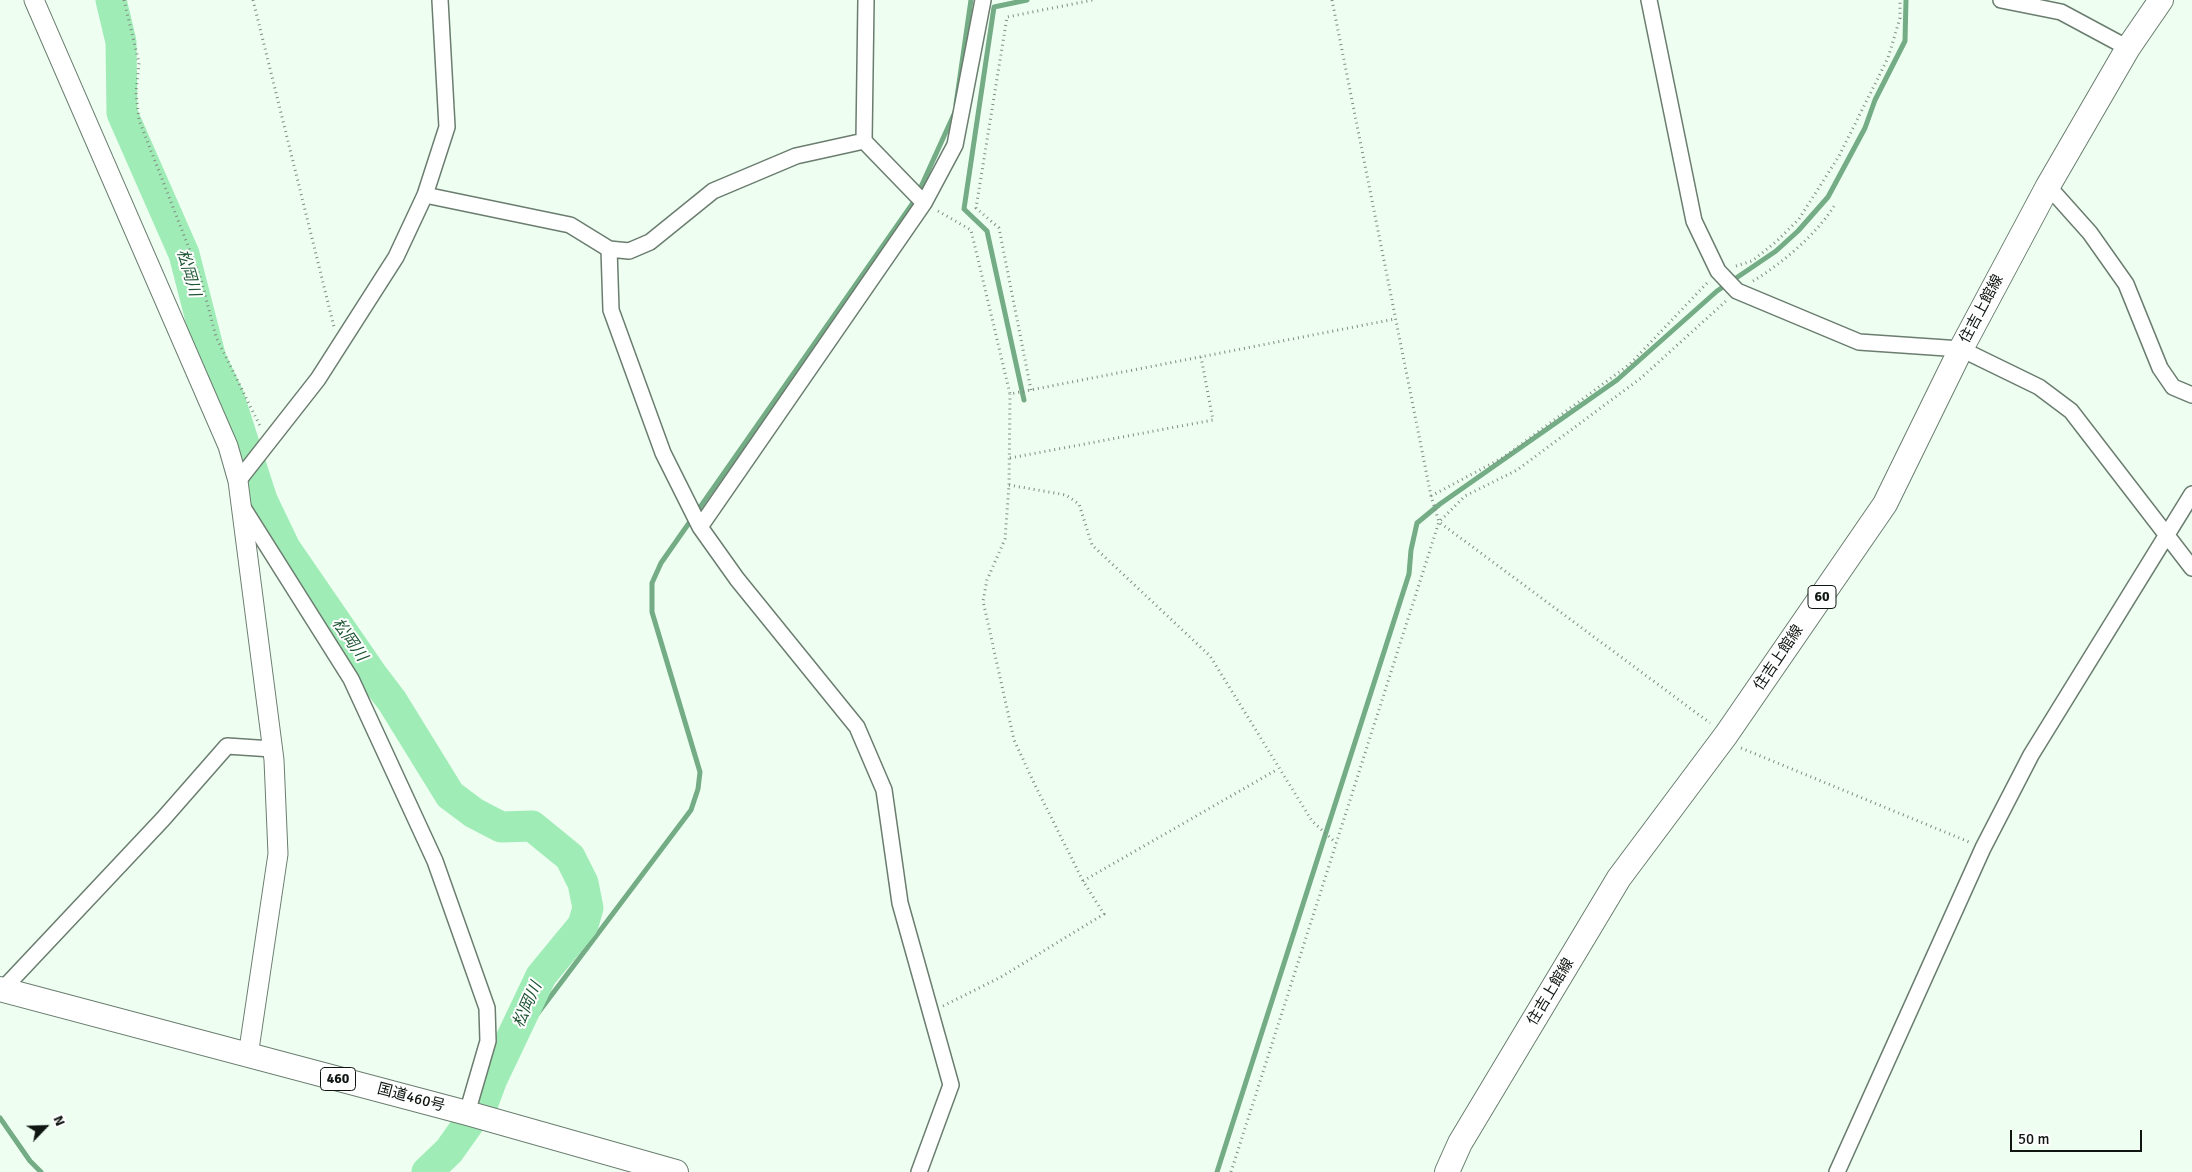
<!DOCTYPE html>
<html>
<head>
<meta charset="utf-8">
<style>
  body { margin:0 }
  #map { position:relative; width:2192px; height:1172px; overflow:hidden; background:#eefff2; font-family:Signika,sans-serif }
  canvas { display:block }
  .north { position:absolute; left:20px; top:1102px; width:50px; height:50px; -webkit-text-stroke:4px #fff; paint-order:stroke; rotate:66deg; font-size:14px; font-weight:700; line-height:20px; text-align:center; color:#0f1611 }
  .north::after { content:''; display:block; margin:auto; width:18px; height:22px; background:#0f1611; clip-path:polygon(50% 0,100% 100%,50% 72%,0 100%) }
  .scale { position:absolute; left:2010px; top:1130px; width:132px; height:22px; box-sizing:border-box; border:2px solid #0f1611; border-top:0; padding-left:6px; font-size:15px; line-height:18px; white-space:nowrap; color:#0f1611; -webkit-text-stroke:4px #fff; paint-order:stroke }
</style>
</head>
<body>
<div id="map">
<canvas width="2192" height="1172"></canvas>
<div class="north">N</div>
<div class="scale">50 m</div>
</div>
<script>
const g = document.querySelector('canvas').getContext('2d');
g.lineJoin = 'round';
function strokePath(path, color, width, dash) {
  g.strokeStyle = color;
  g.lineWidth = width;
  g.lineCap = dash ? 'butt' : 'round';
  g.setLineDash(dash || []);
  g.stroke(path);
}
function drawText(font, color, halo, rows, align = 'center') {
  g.font = font + ' Signika,"Noto Sans JP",sans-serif';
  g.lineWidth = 4;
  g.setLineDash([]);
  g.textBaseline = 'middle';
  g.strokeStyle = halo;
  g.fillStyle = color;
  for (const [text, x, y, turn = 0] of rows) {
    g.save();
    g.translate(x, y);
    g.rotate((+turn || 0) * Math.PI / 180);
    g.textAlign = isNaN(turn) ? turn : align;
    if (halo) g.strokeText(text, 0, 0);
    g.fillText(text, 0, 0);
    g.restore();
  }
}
strokePath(new Path2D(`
  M956,104L971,0
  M1024,400L987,231L964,209L994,7L1027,0
  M506,1046L532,1021L691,810L698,789L700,772L652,612V583L661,563L915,200L955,112
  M0,1118L30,1161L41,1172
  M1217,1172L1409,574L1411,550L1417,523L1440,504L1617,380L1717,291L1776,251L1798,231L1828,197L1865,128L1875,100L1905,41L1906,0`), '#74ac85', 5);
strokePath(new Path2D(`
  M111,0L121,42L122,113L184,254L211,359L229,397L262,500L285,548L373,676L392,701L450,795L474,813L501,827L532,826L570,857L583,883L588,908L583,925L541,976L492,1079L483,1103L449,1151L427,1172`), '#a0ecb7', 31);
const minor = new Path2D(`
  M1649,0L1694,221L1718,271L1737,291L1859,342L1961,349L2039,387L2071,411L2192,568
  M2001,0L2061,12L2128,48
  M864,141L866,0
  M2048,186L2090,233L2126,284L2160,368L2173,387L2192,395
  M425,195L570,225L609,249L611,310L663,453L700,527L737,579L857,727L884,790L900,903L951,1085L919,1172
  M609,249L629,251L650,242L713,191L796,156L864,141L924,203
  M238,481L318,379L396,257L425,195L447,127L440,0
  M242,506L351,679L435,861L487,1008L488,1041L467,1113
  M700,527L924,203L955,145L983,0
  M2,990L163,819L227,746L272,749
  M1837,1172L1983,848L2031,755L2192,494`);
const tertiary = new Path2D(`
  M34,0L228,446L238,481L274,760L278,854L248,1056`);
const primary = new Path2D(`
  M1447,1172L1460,1143L1619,878L1726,735L1885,504L1961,349L2048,186L2128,48L2161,0`);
const trunk = new Path2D(`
  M0,989L467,1113L676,1172`);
strokePath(minor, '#6a7d6f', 18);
strokePath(tertiary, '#6a7d6f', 21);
strokePath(primary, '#6a7d6f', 26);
strokePath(trunk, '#6a7d6f', 26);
strokePath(new Path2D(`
  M124,0L139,63L136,93L139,120L201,279L216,337L261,428
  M253,0L334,327
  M1332,0L1431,496L1439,522L1710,723
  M938,211L971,230L1010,394L1395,319
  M1736,266L1752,261L1777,241L1799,219L1839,156L1888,58L1900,18V0
  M1753,281C1783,263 1818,233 1836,203
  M1031,390L999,228L976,208L1007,17L1093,0
  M1010,458L1213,420L1201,357
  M1009,485L1066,495L1079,504L1092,545L1210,656L1312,821L1336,843
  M1431,496L1504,457L1630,364L1708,282
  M1741,748L1969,842
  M1083,881L1278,769
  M943,1006L1001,977L1104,914L1083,881L1035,785L1014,740L983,601L987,580L1005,539L1009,485L1010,394
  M1231,1172L1439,522L1465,496L1517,470L1641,378L1726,301`), '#808c83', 3, [1, 4]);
strokePath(minor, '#fff', 15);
strokePath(tertiary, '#fff', 19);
strokePath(primary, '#fff', 24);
strokePath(trunk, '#fff', 24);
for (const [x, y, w] of [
  [1822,597,28],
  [338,1079,35]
]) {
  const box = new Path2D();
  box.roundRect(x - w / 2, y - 11.5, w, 23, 4);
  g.fillStyle = '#fff';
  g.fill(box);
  strokePath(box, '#0f1611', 1);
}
drawText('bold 14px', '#0f1611', null, [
  ["60",1822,597],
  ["460",338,1079]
]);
drawText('15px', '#0f1611', '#fff', [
  ["住吉上館線",1982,309,-62],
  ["住吉上館線",1779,658,-56],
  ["住吉上館線",1551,992,-59],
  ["国道460号",411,1098,15]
]);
drawText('italic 16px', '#1f5533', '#fff', [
  ["松岡川",188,273,74],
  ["松岡川",349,640,55],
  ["松岡川",528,1005,-66]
]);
</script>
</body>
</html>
